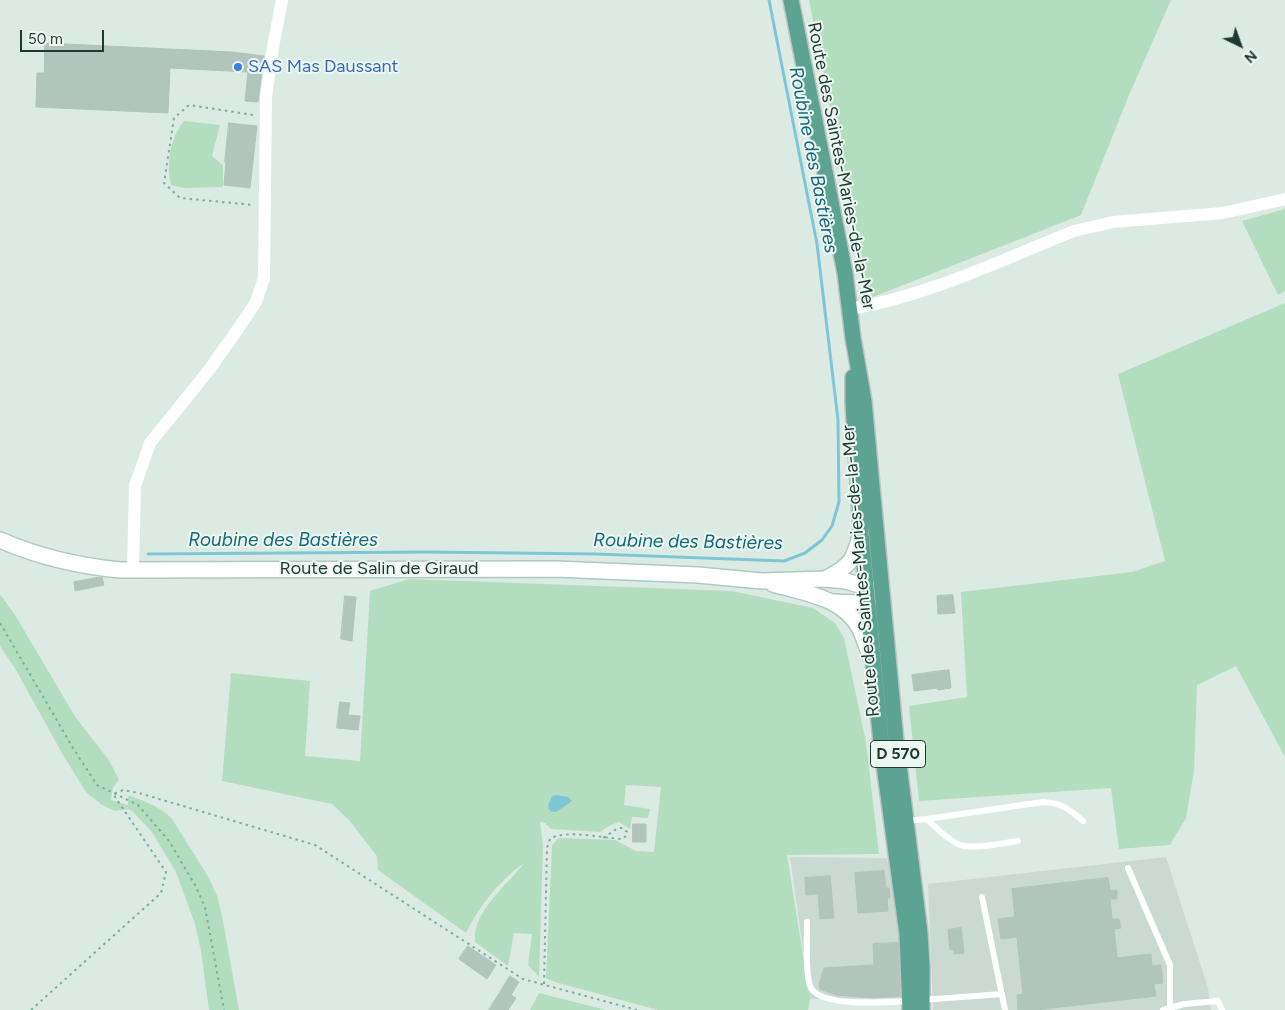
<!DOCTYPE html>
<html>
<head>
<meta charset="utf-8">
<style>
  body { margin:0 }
  #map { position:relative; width:1285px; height:1010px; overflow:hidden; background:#dceae4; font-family:Figtree,sans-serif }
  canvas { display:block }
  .north { position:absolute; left:1215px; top:20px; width:50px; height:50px; -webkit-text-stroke:4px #edf7f2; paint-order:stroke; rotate:138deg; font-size:14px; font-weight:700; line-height:20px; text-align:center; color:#1d3a32 }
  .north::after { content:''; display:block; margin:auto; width:18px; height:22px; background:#1d3a32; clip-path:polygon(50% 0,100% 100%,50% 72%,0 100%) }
  .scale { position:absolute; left:20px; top:30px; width:84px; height:22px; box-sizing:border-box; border:2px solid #1d3a32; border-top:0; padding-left:6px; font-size:15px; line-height:18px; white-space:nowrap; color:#1d3a32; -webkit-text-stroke:4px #edf7f2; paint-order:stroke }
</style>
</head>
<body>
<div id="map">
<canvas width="1285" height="1010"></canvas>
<div class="north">N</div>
<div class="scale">50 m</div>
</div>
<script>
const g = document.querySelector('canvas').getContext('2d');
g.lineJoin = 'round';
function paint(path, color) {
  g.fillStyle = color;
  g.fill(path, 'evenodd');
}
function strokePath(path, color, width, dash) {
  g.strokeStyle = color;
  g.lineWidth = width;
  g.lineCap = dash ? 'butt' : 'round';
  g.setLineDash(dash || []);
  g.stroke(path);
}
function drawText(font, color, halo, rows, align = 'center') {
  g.font = font + ' Figtree,sans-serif';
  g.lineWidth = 4;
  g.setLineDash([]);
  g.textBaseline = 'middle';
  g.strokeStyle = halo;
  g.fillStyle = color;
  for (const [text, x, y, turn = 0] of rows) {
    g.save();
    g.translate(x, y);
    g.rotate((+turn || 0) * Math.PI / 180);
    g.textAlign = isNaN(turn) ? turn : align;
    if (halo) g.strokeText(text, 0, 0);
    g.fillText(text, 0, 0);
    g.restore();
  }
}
paint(new Path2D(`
  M790,857L887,858L898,925L904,998L810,999Z
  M1166,857L1208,988L1211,1010H933L928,884Z`), '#cadad3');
paint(new Path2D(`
  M809,0H1171L1129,95L1081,215L868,299Z
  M184,121L220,125L212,156L223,165V187L184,188L171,185C166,163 170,138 184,121Z
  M1285,209V291L1278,295L1242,221Z
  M1285,303V757L1236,666L1197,685L1194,771L1186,818L1170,845L1119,849L1111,788L919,801L909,706L967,697L961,592L1132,572L1165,561L1118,374Z
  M409,579L732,591L813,608L835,623L844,638L866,742L879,854L787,855L810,999L808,1010H658L555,982L546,978L552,846L557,839L561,838L615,840L636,851L654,852L661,787L626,785L624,805L650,809L648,818L632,817L630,829L619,822L611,825L600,832L551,829L545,823L540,822L543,846L539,977L528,965L532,934L514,933L508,966L475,942C472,911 507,886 524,863C498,882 480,905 466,933L378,870L377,856L349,820L332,804L222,781L231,673L310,681L305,756L360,761L370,591Z
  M0,594L15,615L76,718L109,760L119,780L113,787L111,800L128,805V796H131C146,802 161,807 172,819L209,878L217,896L222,916L239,1010H209L201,951L195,924L176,872L152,832L133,812L128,809L115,811L102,805L86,792L63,755L16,670L0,646Z
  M539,993L606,1010H530Z`), '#b3ddbf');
paint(new Path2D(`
  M557,795L568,797L572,801L556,812C552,812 549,811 548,806L552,796Z`), '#7fc6d4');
strokePath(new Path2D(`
  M148,554L427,552L596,554L784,561L805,553L822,540L832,526L839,502L838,420L817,244L769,0`), '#7fc6d4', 3);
const building = new Path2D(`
  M45,43L232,52L264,56L258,102L245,101L248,72L170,68L168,113L36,107L37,73H44Z
  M229,123L257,126L250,188L224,185L226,162H225Z
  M102,577L104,585L75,591L74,582Z
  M953,595L955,613L938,614L937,596Z
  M345,596L356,597L352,641L341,639Z
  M949,670L951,688L938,690V688L914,691L912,675Z
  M340,702L350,703L348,715L360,716L358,730L337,728Z
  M633,824H646V842H633Z
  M884,871L886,888H889L890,898H887L888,911L858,913L855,873Z
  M830,876L834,918L820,919L818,894L806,895L805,878Z
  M1108,878L1110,891L1117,890V899H1110L1112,919H1119L1121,928L1114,929L1117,958L1151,954L1152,966L1161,965L1163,983L1154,984L1156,996L1035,1010H1018L1017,995L1023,994L1017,937L1001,939L998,919L1015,917L1012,889Z
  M961,928L964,953L954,954V949L950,950L948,930Z
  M898,943L900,996L873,998L836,995L820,989L819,985L824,968L874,965L873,944Z
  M468,946L496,965L487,979L459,959Z
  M510,976L519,982L511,995L516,998L508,1010H489Z`);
paint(building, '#b2c5bd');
strokePath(building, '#afc4bb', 1);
const secondary = new Path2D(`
  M0,540C39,557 78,566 120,570L556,569L698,575L762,581L825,579L846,581L876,590
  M825,579C852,565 853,561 861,533
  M773,584C804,593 843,597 860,629C864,638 867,648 871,658
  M835,602L857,603L878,595`);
const primary = new Path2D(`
  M791,0L845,273L853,338L864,401L896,741L920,933L922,967V1010
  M853,377V403L861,533L881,743L907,934L910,1010`);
strokePath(secondary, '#afcac1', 18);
strokePath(primary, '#bbc4c2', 18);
strokePath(new Path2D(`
  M253,115L189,105L174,118L164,183L180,198L254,205
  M0,623L73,748L97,785L138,805L169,841L195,885L205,907L224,1010
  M544,984L547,848L550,839C564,829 604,838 622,839L626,836L627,832L623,828H618L603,838
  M31,1010L161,893L166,872L113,794L123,790L139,793L315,845L523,979L637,1010`), '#7ab0a0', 2, [2.5, 4]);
strokePath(new Path2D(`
  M927,819L1043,802C1062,803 1069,809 1083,821
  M905,821L927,819C936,828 948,840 960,845C973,850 1004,843 1018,841
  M1128,868L1170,965V1008
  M982,897L1005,1010
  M807,922C807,936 805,978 811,988C823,1008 888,1002 909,1001
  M921,1000L1002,994
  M1163,1010L1184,1004L1218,1001L1222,1010`), '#fff', 6);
strokePath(new Path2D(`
  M850,309C928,296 1001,260 1074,231L1113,222L1223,213L1285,199
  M133,570L135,486L150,443L209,370L242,323L256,302L264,278L266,97L273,47L282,0`), '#fff', 12);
strokePath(secondary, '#fff', 15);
strokePath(primary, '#5da392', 15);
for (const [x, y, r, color] of [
  [238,67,5,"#3f7fe0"]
]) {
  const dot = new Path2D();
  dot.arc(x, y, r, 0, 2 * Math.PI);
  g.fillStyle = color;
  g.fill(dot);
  strokePath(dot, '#edf7f2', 2);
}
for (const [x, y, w] of [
  [898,754,55]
]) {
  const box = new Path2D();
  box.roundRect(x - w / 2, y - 13.5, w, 27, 4);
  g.fillStyle = '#edf7f2';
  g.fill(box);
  strokePath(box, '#1d3a32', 1);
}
drawText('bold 16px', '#1d3a32', null, [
  ["D 570",898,754]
]);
drawText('18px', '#366cbe', '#edf7f2', [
  ["SAS Mas Daussant",248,67]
], 'left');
drawText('18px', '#1d3a32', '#edf7f2', [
  ["Route des Saintes-Maries-de-la-Mer",841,166,79],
  ["Route de Salin de Giraud",379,569],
  ["Route des Saintes-Maries-de-la-Mer",861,571,-95]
]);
drawText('italic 19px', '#146779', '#edf7f2', [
  ["Roubine des Bastières",813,160,79],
  ["Roubine des Bastières",283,540],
  ["Roubine des Bastières",688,542,1]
]);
</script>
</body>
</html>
